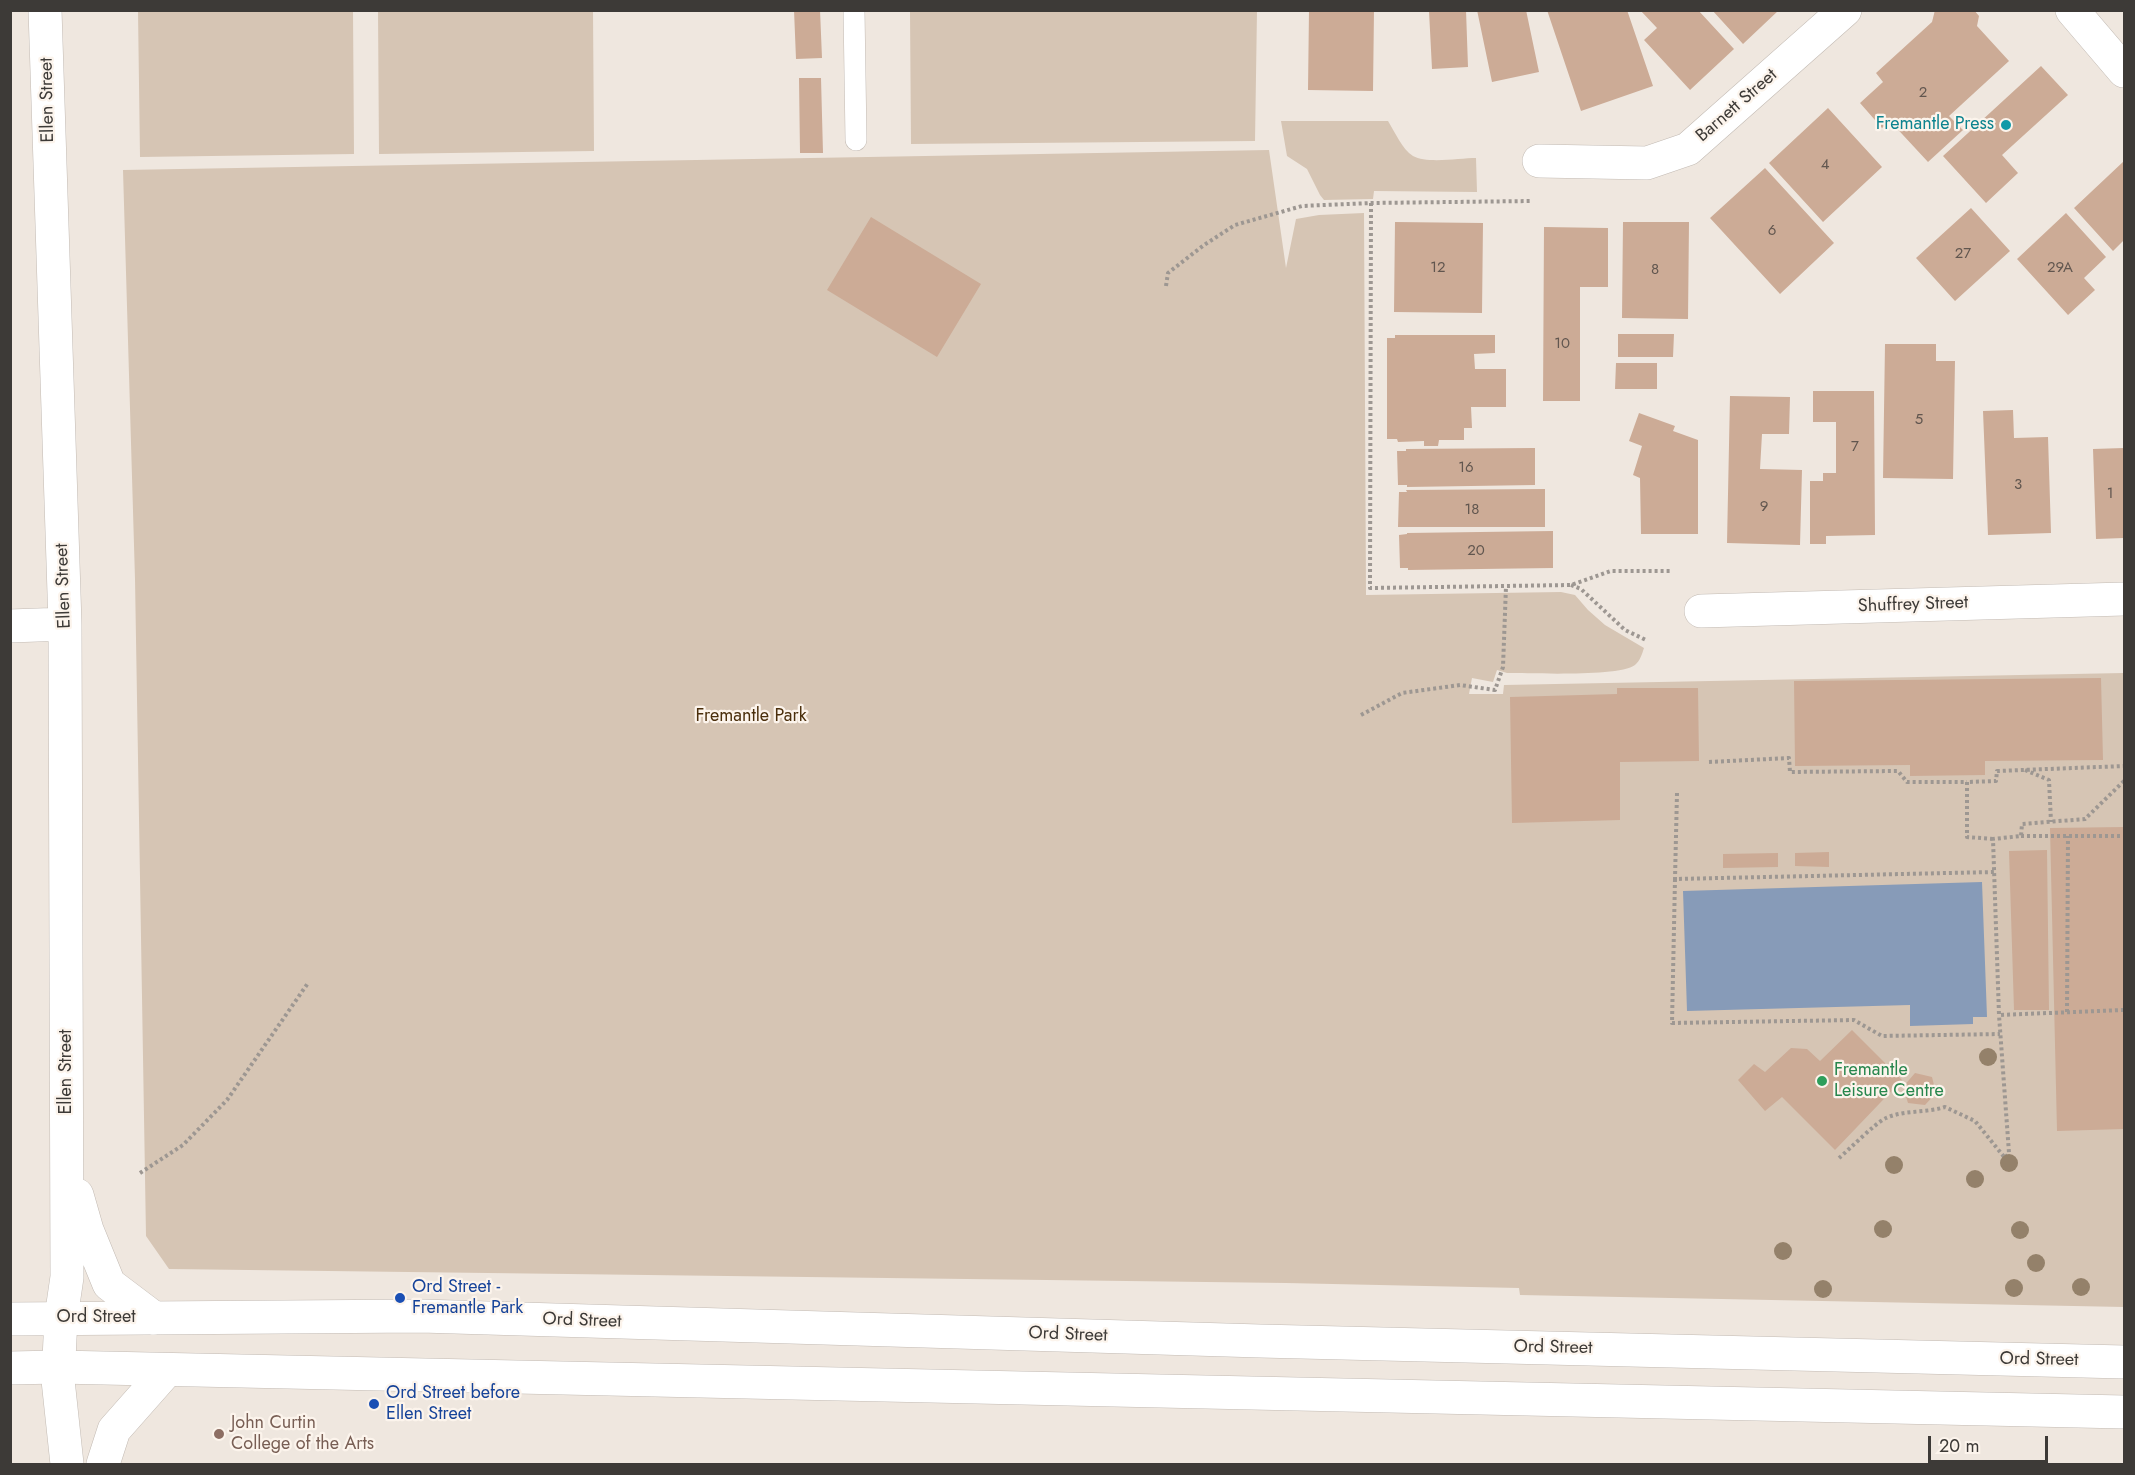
<!DOCTYPE html>
<html>
<head>
<meta charset="utf-8">
<style>
  body { margin:0 }
  #map { position:relative; width:2135px; height:1475px; overflow:hidden; background:#efe7df; font-family:Jost,sans-serif }
  canvas { display:block }
  .frame { position:absolute; inset:0; border:12px solid #3d3a37; pointer-events:none }
  .scale { position:absolute; left:1928px; top:1436px; width:120px; height:27px; box-sizing:border-box; border:3px solid #3d3a37; border-top:0; padding-left:8px; font-size:18px; line-height:21px; white-space:nowrap; color:#3d3a37; -webkit-text-stroke:4px #fcf4ec; paint-order:stroke }
</style>
</head>
<body>
<div id="map">
<canvas width="2135" height="1475"></canvas>
<div class="frame"></div>
<div class="scale">20 m</div>
</div>
<script>
const g = document.querySelector('canvas').getContext('2d');
g.lineJoin = 'round';
function paint(path, color) {
  g.fillStyle = color;
  g.fill(path, 'evenodd');
}
function strokePath(path, color, width, dash) {
  g.strokeStyle = color;
  g.lineWidth = width;
  g.lineCap = dash ? 'butt' : 'round';
  g.setLineDash(dash || []);
  g.stroke(path);
}
function drawText(font, color, halo, rows, align = 'center') {
  g.font = font + ' Jost,sans-serif';
  g.lineWidth = 4.5;
  g.setLineDash([]);
  g.textBaseline = 'middle';
  g.strokeStyle = halo;
  g.fillStyle = color;
  for (const [text, x, y, turn = 0] of rows) {
    g.save();
    g.translate(x, y);
    g.rotate((+turn || 0) * Math.PI / 180);
    g.textAlign = isNaN(turn) ? turn : align;
    if (halo) g.strokeText(text, 0, 0);
    g.fillText(text, 0, 0);
    g.restore();
  }
}
paint(new Path2D(`
  M138,11H353L354,154L140,157Z
  M378,11H593L594,151L379,154Z
  M910,11H1257L1255,141L911,144Z
  M1281,121H1388C1395,132 1402,149 1413,156C1427,164 1460,158 1476,158L1477,192L1374,191L1373,199L1324,200L1320,195L1307,169L1287,156Z
  M1269,150L1286,268L1296,219L1319,215L1364,213L1366,595L1561,592L1575,595L1588,610L1605,625L1644,648C1642,654 1640,661 1635,665C1619,677 1531,673 1507,673L1497,670L1493,682L1472,678L1469,694H1503L1504,685L2124,673V1307L1520,1295L1519,1288L1286,1283L169,1269L146,1236L135,579L123,170Z`), '#d6c5b4');
paint(new Path2D(`
  M1982,882L1987,1017H1973V1024L1910,1026V1005L1687,1011L1683,891Z`), '#879bb8');
paint(new Path2D(`
  M794,10H820L822,58L796,59Z
  M1309,10H1374L1373,91L1308,90Z
  M1466,10L1468,67L1432,69L1429,11Z
  M1477,10H1526L1539,72L1492,82Z
  M1547,10H1627L1653,86L1581,111Z
  M1640,10H1698L1734,49L1690,90L1644,40L1657,28Z
  M1712,10H1779L1743,44Z
  M1935,10H1974L1979,16L1977,26L2009,61L1949,116L1963,130L1928,162L1890,121L1882,128L1860,103L1883,82L1876,73L1932,22Z
  M2041,66L2068,95L2002,155L2018,173L1986,203L1943,156Z
  M799,78H821L823,153H800Z
  M1828,108L1882,167L1823,222L1769,163Z
  M2124,161V240L2113,251L2074,208Z
  M1765,168L1834,243L1780,294L1710,218Z
  M1971,208L2010,251L1955,301L1916,258Z
  M2066,213L2106,257L2084,278L2095,290L2068,315L2017,259Z
  M871,217L981,284L937,357L827,290Z
  M1395,222L1483,223L1482,313L1394,312Z
  M1623,222H1689L1688,319L1622,318Z
  M1544,227L1608,228V287H1580V401H1543Z
  M1618,334H1674L1673,357H1618Z
  M1395,335H1495V353L1474,354L1475,369H1506V407H1471L1472,428H1464V440H1439L1438,446H1424V441L1398,442L1397,439H1387V338H1395Z
  M1885,344H1936V361H1955L1953,479L1883,478Z
  M1616,363H1657V389H1615Z
  M1813,391H1874L1875,535L1826,536V544H1810V481H1823V473H1836V422H1813Z
  M1730,396L1790,397L1789,434H1762L1760,469L1802,470L1800,545L1727,543Z
  M2013,410L2014,438L2048,437L2051,533L1988,535L1983,411Z
  M1639,413L1675,426L1673,431L1698,440V534H1641L1640,478L1633,475L1642,446L1629,441Z
  M1535,448V485L1407,487V485H1398L1397,451H1406V449Z
  M2124,448V538L2096,539L2093,449Z
  M1545,489V527H1398L1399,492H1407L1406,490Z
  M1553,531V568L1408,570V568H1400L1399,535L1407,534V533Z
  M2101,678L2103,760L1985,761V775L1910,776V765L1795,766L1794,681Z
  M1617,688H1698L1699,761L1620,762V820L1512,823L1510,697L1617,694Z
  M2124,827V1129L2057,1131L2050,828Z
  M2047,850L2049,1010H2014L2009,851Z
  M1829,852V867L1795,866V853Z
  M1778,853V867L1723,868V854Z
  M1852,1030L1902,1080L1835,1150L1782,1097L1765,1111L1738,1080L1754,1064L1765,1072L1791,1048L1807,1049L1820,1061Z
  M1915,1073L1932,1077L1936,1093L1925,1105L1908,1103L1903,1087Z`), '#ccab96');
const lane = new Path2D(`
  M854,10L856,140`);
const street = new Path2D(`
  M45,10L65,624L67,1277L61,1318L58,1380L67,1464
  M2072,10L2124,71
  M1539,161L1647,163L1688,149L1845,10
  M1701,611L2124,599
  M10,626L65,624
  M77,1195L87,1230L109,1284L154,1318
  M103,1464L114,1430L167,1370`);
const secondary = new Path2D(`
  M10,1319L421,1316L1260,1341L2124,1362
  M10,1368L58,1367L2124,1412`);
strokePath(lane, '#c2bab3', 22);
strokePath(street, '#c2bab3', 34);
strokePath(secondary, '#c2bab3', 34);
strokePath(new Path2D(`
  M1371,203L1370,588L1571,585L1611,571H1672
  M1166,286L1168,273L1204,245L1235,225L1302,206L1371,203L1531,201
  M1571,585L1581,589L1625,630L1646,640
  M1361,715L1402,693L1460,685L1495,690L1503,667L1506,586
  M1709,762L1789,758L1790,772L1898,771L1907,782H1967
  M2025,770L2049,780L2051,822
  M2124,781L2085,819L2022,824L2021,836L1993,839L1999,1015L2124,1010
  M1677,793L1675,879L1994,872
  M2021,836H2124
  M1993,839L1967,837V782L1996,781L1997,771L2124,766
  M1675,879L1672,1023L1854,1020L1882,1036L2000,1034
  M2067,1012L2068,836
  M1839,1158C1851,1148 1874,1124 1886,1118C1904,1110 1926,1113 1945,1107L1975,1121L2005,1158L2009,1153L1999,1015
  M140,1173L183,1145L227,1100L308,983`), '#9d9792', 4, [3, 3]);
strokePath(lane, '#fff', 21);
strokePath(street, '#fff', 33);
strokePath(secondary, '#fff', 33);
g.fillStyle = '#94816a';
for (const [x, y] of [
  [1988,1057],
  [2009,1163],
  [1894,1165],
  [1975,1179],
  [1883,1229],
  [2020,1230],
  [1783,1251],
  [2036,1263],
  [2081,1287],
  [2014,1288],
  [1823,1289]
]) {
  g.beginPath();
  g.arc(x, y, 9, 0, 2 * Math.PI);
  g.fill();
}
for (const [x, y, r, color] of [
  [2006,125,6,"#0f9aa8"],
  [1822,1081,6,"#2e9e5b"],
  [400,1298,6,"#1a4fb4"],
  [374,1404,6,"#1a4fb4"],
  [219,1434,6,"#8d6e63"]
]) {
  const dot = new Path2D();
  dot.arc(x, y, r, 0, 2 * Math.PI);
  g.fillStyle = color;
  g.fill(dot);
  strokePath(dot, '#fcf4ec', 2);
}
drawText('15px', '#61564f', null, [
  ["2",1923,93],
  ["4",1825,165],
  ["6",1772,231],
  ["27",1963,254],
  ["12",1438,268],
  ["29A",2060,268],
  ["8",1655,270],
  ["10",1562,344],
  ["5",1919,420],
  ["7",1855,447],
  ["16",1466,468],
  ["3",2018,485],
  ["1",2110,494],
  ["9",1764,507],
  ["18",1472,510],
  ["20",1476,551]
]);
drawText('18px', '#3d3a37', '#fcf4ec', [
  ["Ellen Street",48,100,-91],
  ["Barnett Street",1737,106,-41],
  ["Ellen Street",64,586,-92],
  ["Shuffrey Street",1913,605,-2],
  ["Ellen Street",67,1072,-90],
  ["Ord Street",96,1318],
  ["Ord Street",582,1321,2],
  ["Ord Street",1068,1335,2],
  ["Ord Street",1553,1348,1],
  ["Ord Street",2039,1360,1]
]);
drawText('18px', '#0d838f', '#fcf4ec', [
  ["Fremantle Press",1994,125]
], 'right');
drawText('18px', '#4a2e0b', '#fcf4ec', [
  ["Fremantle Park",751,717]
]);
drawText('18px', '#27864d', '#fcf4ec', [
  ["Fremantle",1834,1071],
  ["Leisure Centre",1834,1092]
], 'left');
drawText('18px', '#164399', '#fcf4ec', [
  ["Ord Street -",412,1288],
  ["Fremantle Park",412,1309],
  ["Ord Street before",386,1394],
  ["Ellen Street",386,1415]
], 'left');
drawText('18px', '#785e54', '#fcf4ec', [
  ["John Curtin",231,1424],
  ["College of the Arts",231,1445]
], 'left');
</script>
</body>
</html>
